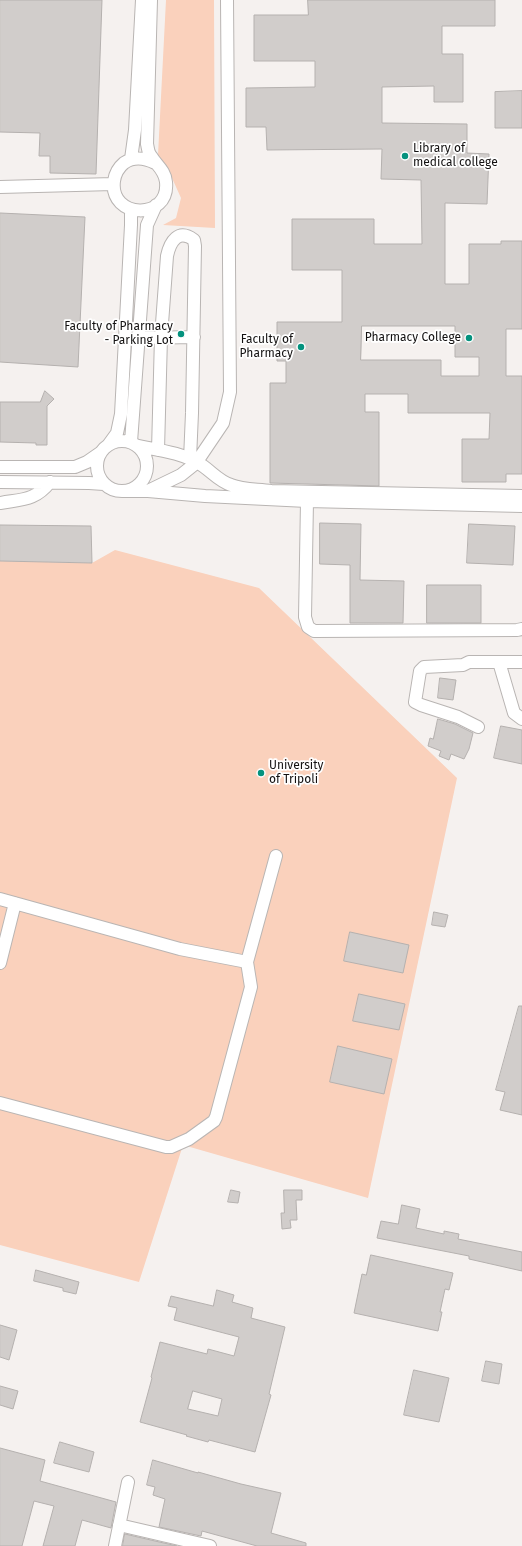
<!DOCTYPE html>
<html>
<head>
<meta charset="utf-8">
<style>
  body { margin:0 }
  canvas { display:block; background:#f5f1ef }
</style>
</head>
<body>
<canvas width="522" height="1546"></canvas>
<script>
const g = document.querySelector('canvas').getContext('2d');
g.lineJoin = 'round';
function paint(path, color) {
  g.fillStyle = color;
  g.fill(path, 'evenodd');
}
function strokePath(path, color, width, dash) {
  g.strokeStyle = color;
  g.lineWidth = width;
  g.lineCap = dash ? 'butt' : 'round';
  g.setLineDash(dash || []);
  g.stroke(path);
}
function drawText(font, color, halo, rows, align = 'center') {
  g.font = font + ' "Fira Sans",sans-serif';
  g.lineWidth = 3.5;
  g.setLineDash([]);
  g.textBaseline = 'middle';
  g.strokeStyle = halo;
  g.fillStyle = color;
  for (const [text, x, y, turn = 0] of rows) {
    g.save();
    g.translate(x, y);
    g.rotate((+turn || 0) * Math.PI / 180);
    g.textAlign = isNaN(turn) ? turn : align;
    if (halo) g.strokeText(text, 0, 0);
    g.fillText(text, 0, 0);
    g.restore();
  }
}
paint(new Path2D(`
  M166,0H214L215,228L163,225L176,218L181,198L172,178L158,155Z
  M115,550L259,588L457,778L368,1198L183,1145L139,1282L0,1245V561L92,563Z`), '#fad1bc');
const building = new Path2D(`
  M0,0H102L96,174L50,173V156H39L40,133L0,132Z
  M308,0H495V26H442V54H463V102H434V86L382,87V123L467,124V153L489,154L487,204L445,203V284H469V244H501V241H522V329H506V376H522V474H506V482H462V439H489L490,413H408V394H365V412H379V486L270,483V383H286V361H277V322H342V270H292V219H374V244H422L421,180L381,179L382,149L267,150L266,127H246V88L315,87V61H254V15H308ZM362,326H455V357H479V376H441V360H361Z
  M522,91V128H495V92Z
  M0,213L85,217L78,367L0,362Z
  M45,391L54,399L47,406V445H36V443L0,442V402H40Z
  M320,523L361,524L360,580L404,581L403,623H350V565L320,564Z
  M469,524L515,526L513,565L467,563Z
  M0,525L91,526L92,563L0,561Z
  M427,585H481V623H427Z
  M440,678L456,680L453,700L438,698Z
  M438,719L455,724L473,733L469,749L464,759L451,754L449,760L439,756L441,751L428,746L430,738L433,739Z
  M501,726L522,730V764L494,758Z
  M434,912L448,915L445,927L432,925Z
  M350,932L409,945L403,973L344,961Z
  M359,994L405,1004L399,1030L353,1021Z
  M519,1006H522V1115L500,1110L505,1092L496,1090Z
  M338,1046L392,1059L384,1094L330,1082Z
  M231,1190L240,1192L238,1203L228,1202Z
  M284,1190H302V1200H296L297,1220H290L291,1228L282,1229L281,1213H284Z
  M402,1205L420,1209L416,1228L444,1234V1231L459,1234L458,1239L522,1252V1271L469,1259V1256L377,1238L381,1221L398,1224Z
  M371,1255L453,1273L449,1290L445,1289L440,1312H442L438,1331L354,1313L362,1274L366,1275Z
  M36,1270L79,1282L76,1294L63,1291V1288L34,1281Z
  M217,1290L234,1295L232,1302L253,1308L251,1318L285,1327L269,1394L271,1395L255,1452L209,1440L208,1442L186,1436L187,1435L140,1422L152,1378L151,1377L160,1342L207,1354L208,1349L234,1356L239,1337L174,1320L177,1308L168,1306L171,1296L213,1306ZM193,1391L222,1399L218,1416L188,1409Z
  M0,1325L17,1330L9,1360L0,1357Z
  M486,1361L502,1364L499,1384L482,1381Z
  M414,1370L449,1378L439,1422L404,1415Z
  M0,1386L18,1391L13,1409L0,1405Z
  M60,1442L94,1452L89,1472L54,1463Z
  M0,1448L45,1460L40,1481L116,1502L111,1528L82,1520L75,1546H43L54,1506L34,1501L22,1546H0Z
  M153,1460L198,1473V1472L241,1484L281,1493L271,1533L306,1543V1546H257L202,1531L201,1536L159,1527L165,1499L153,1495L155,1487L147,1485Z
  M125,1534L155,1541L177,1546H123Z`);
paint(building, '#d1cdcb');
strokePath(building, '#b5b1af', 1);
const minor = new Path2D(`
  M151,0L147,144C148,148 148,153 151,156C156,165 165,170 166,182C170,221 109,219 114,181C115,174 118,168 124,163C134,156 145,158 155,163
  M131,159L135,130L142,0
  M0,187L113,184
  M140,338L194,337
  M97 466a25 25 0 1 1 50 0a25 25 0 1 1-50 0Z
  M131,442L147,225L156,205
  M109,444L117,433L121,414L131,225V209
  M138,446C159,450 184,453 203,466C213,473 219,481 231,485C243,490 258,489 271,491L522,496
  M158,450L161,337L167,256C170,242 178,228 194,240L195,246L192,413L190,459
  M0,467H75L87,462L100,453
  M0,482L89,483L104,484
  M125,491H148L205,496L307,501L522,506
  M148,491L181,475L196,463L223,423L230,392L227,0
  M307,501L305,617L308,627L314,631L517,630L522,629
  M0,503C22,499 35,501 50,482
  M499,662L514,713L522,719
  M478,727L458,717L421,705L415,702L420,671L424,667L463,665L469,662H522
  M0,899L180,949L247,962
  M0,963L15,903
  M0,1103L166,1147H171L189,1139L214,1121L216,1117L251,987L247,962L276,856
  M119,1525L210,1546
  M115,1546L128,1482`);
strokePath(minor, '#b9b5b3', 14);
strokePath(minor, '#fff', 12);
for (const [x, y, r, color] of [
  [405,156,4,"#04927e"],
  [181,334,4,"#04927e"],
  [469,338,4,"#04927e"],
  [301,347,4,"#04927e"],
  [261,773,4,"#04927e"]
]) {
  const dot = new Path2D();
  dot.arc(x, y, r, 0, 2 * Math.PI);
  g.fillStyle = color;
  g.fill(dot);
  strokePath(dot, '#fff', 1.5);
}
drawText('12px', '#131111', '#fff', [
  ["Library of",413,149,"left"],
  ["medical college",413,163,"left"],
  ["Faculty of Pharmacy",173,327],
  ["- Parking Lot",173,341],
  ["Pharmacy College",461,338],
  ["Faculty of",293,340],
  ["Pharmacy",293,354],
  ["University",269,766,"left"],
  ["of Tripoli",269,780,"left"]
], 'right');
</script>
</body>
</html>
